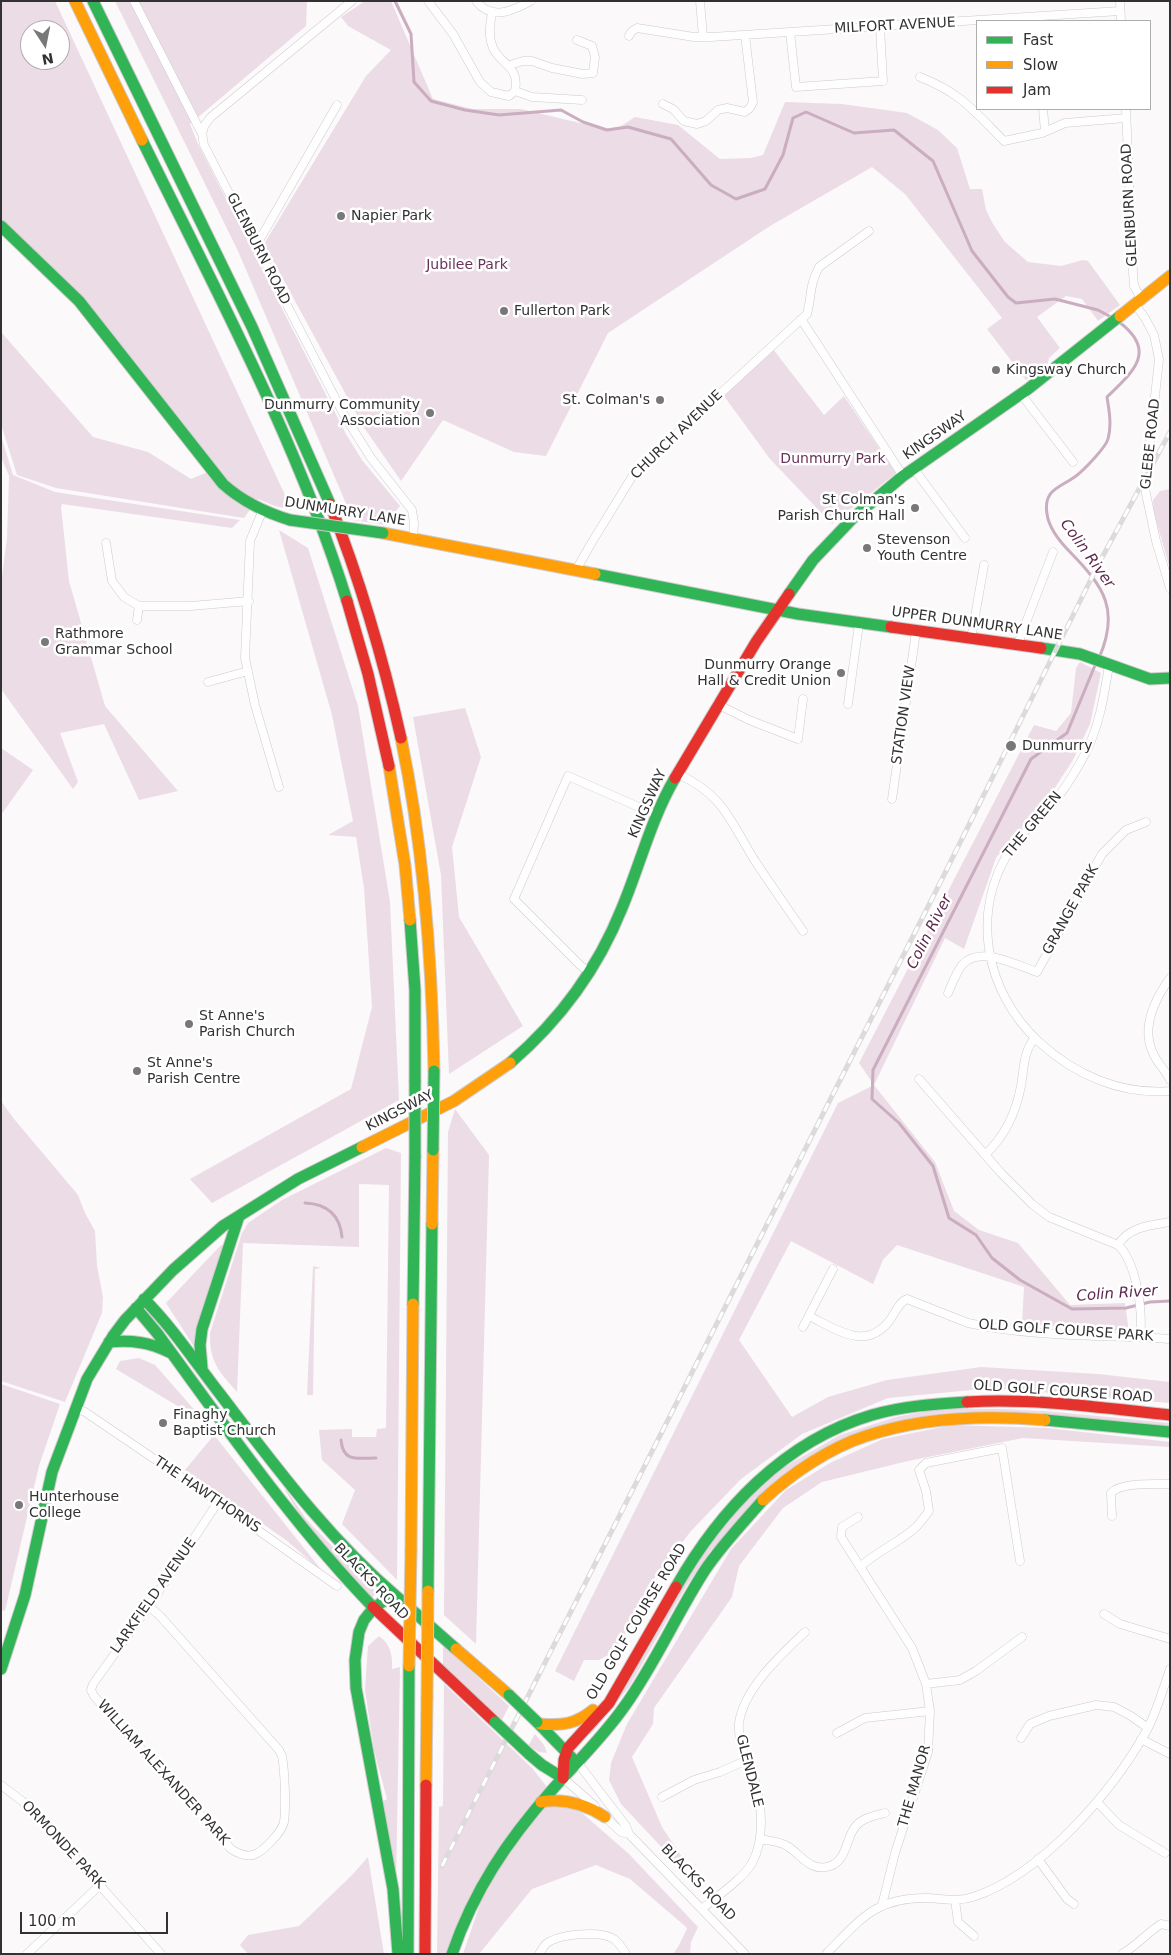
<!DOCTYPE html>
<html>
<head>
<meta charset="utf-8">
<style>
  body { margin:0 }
  #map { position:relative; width:1171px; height:1955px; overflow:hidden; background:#fbf9fa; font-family:"DejaVu Sans",sans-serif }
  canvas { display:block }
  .frame { position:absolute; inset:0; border:2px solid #333232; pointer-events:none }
  .legend { position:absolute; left:976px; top:20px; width:175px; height:90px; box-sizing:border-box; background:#fff; border:1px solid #adadad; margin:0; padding:6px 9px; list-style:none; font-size:15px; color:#333232 }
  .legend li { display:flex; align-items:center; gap:10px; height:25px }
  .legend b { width:25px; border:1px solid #adadad }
  .north { position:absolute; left:20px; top:20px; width:50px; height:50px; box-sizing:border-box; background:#fff; border:1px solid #adadad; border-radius:50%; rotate:169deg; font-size:14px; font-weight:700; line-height:20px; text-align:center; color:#333232 }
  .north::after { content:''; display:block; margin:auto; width:18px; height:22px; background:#797878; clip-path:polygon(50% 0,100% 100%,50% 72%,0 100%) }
  .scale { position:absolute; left:20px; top:1912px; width:148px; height:22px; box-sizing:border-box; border:2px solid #333232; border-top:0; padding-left:6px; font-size:15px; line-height:18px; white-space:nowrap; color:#333232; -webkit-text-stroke:4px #fff; paint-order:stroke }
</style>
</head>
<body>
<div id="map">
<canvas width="1171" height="1955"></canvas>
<div class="frame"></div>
<ul class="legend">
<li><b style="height:6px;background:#30b455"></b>Fast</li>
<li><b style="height:6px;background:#ff9f0a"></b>Slow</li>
<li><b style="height:6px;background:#e5322d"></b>Jam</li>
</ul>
<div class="north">N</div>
<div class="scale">100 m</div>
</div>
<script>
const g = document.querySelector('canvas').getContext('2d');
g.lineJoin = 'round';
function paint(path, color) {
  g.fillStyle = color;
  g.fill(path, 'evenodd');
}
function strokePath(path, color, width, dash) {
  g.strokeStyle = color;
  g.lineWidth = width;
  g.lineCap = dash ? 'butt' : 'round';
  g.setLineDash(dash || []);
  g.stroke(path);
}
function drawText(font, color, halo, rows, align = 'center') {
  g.font = font + ' "DejaVu Sans",sans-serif';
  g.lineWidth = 5;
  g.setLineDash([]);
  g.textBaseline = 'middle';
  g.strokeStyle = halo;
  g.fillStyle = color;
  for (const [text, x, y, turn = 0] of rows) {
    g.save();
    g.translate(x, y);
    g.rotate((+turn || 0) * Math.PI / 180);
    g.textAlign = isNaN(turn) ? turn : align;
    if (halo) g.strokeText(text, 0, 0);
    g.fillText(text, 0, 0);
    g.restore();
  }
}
paint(new Path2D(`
  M1,1H55L292,510L275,506L258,499L244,518L56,488L17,475L1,424V332L93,437L148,452L191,479L210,471L79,301L1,226ZM30,30H60V60H30Z
  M115,1H307L306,26L190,124L198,144L346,434L362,460L400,506L384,525L353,520L238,251Z
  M365,1H391L433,99L472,109H521L605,129L621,126L635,117L678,125L720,159L751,158L763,155L785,102L842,104L907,113L938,130L957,148L970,189H982L986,210L993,224L1005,242L1028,262L1061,266L1083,260L1088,261L1120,305L1098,321L1082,299L1066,296L1037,317L1060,348L1049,358L1048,363L1026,380L987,329L1002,318L905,194L872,167L770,226L608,333L546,456L514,452L443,420L401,481L363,426L264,244L366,76L391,50L348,26L341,17Z
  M773,349L824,415L844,396L896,473L832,524L770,459L724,396Z
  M1,436L13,475L55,492L240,520L232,528L62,504L61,507L69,581L105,706L178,791L139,800L104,724L60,733L78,782L73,789L1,689V584L7,538L9,476L1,457Z
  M1170,489V569L1154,513L1153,500L1160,491Z
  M279,530L308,548L358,706L390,902L399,1100L212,1203L190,1179L351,1089L372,1007L364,888L356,837L328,835L353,821L332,715Z
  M1080,662L1101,673L1090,724L1073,760L1045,803L1010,840L996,858L964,949L945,938L874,1085L935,1162L954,1211L979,1230L1018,1243L1070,1305L1125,1303L1129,1332L1022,1324L1024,1287L897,1245L883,1260L873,1284L791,1241L739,1340L792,1417L828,1397L887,1380L981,1367L1098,1374L1170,1382V1403L993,1388L888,1398L802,1434L741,1479L691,1531L647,1588L623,1638L610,1654L599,1660H584L574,1681L555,1671L838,1103L874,1085L859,1063L1034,725L1056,731L1071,713L1076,668Z
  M465,708L481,757L452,847L459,917L523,1026L449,1074L441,875L413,717Z
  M1,748L33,770L1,815Z
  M1,1101L14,1119L78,1195L85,1213L95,1231L97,1266L103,1297L102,1313L65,1402L1,1381Z
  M455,1109L489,1155L476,1644L444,1615L448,1132Z
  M386,1148L401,1153L397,1580L342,1524L355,1490L322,1460L319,1430L352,1429V1437H376L377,1429L386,1428L389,1185L359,1184V1247L243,1243L237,1392C219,1372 209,1361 210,1333L242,1233L248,1223L282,1200Z
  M221,1245H224L193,1345L166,1303Z
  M313,1266L321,1268L315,1269L313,1395H307Z
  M139,1358L155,1365L206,1423L116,1369L120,1361Z
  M1,1384L60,1404L39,1466L5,1611L1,1610Z
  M938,1409H1003L1046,1411L1170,1423V1429L991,1414L837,1443L711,1550L686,1587L629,1687L590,1735L589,1732L695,1566L729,1519L761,1487L786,1466L840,1435L896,1417Z
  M952,1425L1047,1428L1170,1442V1447L1023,1438L908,1461L822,1482L783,1508L739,1566L732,1597L654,1708L653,1724L632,1757L662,1827L682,1857V1869L621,1804L609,1780L611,1763L627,1724L731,1549L786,1490L830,1463L883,1439Z
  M214,1435L323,1572L286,1540L185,1470Z
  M286,1489L306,1519L377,1593L371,1598L304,1522L285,1490Z
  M379,1636C390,1643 393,1656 392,1669L400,1667L396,1882L382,1802L387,1799L374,1750L365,1690L368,1646Z
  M443,1645L509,1706L502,1720L443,1666Z
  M444,1684L532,1768L547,1787L581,1812L629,1854L698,1927L691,1942L690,1954H673L678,1947L687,1929L685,1926L630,1879L596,1865L532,1889L479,1954H463L480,1904L446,1954H437L439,1807L443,1806Z
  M535,1734L544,1745L547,1753L539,1752L528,1746Z
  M368,1857L384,1954H248L240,1945L248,1935L299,1926L351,1876Z`), '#ecdce6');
strokePath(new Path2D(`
  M395,1L411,34L414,82L431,101L465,110L499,115L561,110L583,122L607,130L628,127L671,139L711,185L736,199L765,189L783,155L793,118L806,112L854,133L894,130L933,161L972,251L1008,297L1016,303L1055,299L1098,310L1111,317
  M1099,658C1120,610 1104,587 1071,553C1061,543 1049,529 1047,514C1043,489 1060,488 1076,476C1084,470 1106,447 1108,439C1112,425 1109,410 1107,397C1133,372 1158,351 1119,322
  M1096,663L1067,733L1031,759L873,1070L872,1099L899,1123L933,1166L949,1218L976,1235L992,1258L1020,1280L1072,1309L1126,1308L1150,1302L1170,1301
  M305,1203C327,1204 340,1215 342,1237
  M341,1440C343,1463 358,1458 376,1458`), '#cbadc0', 3);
const street = new Path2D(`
  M134,1L202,134
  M352,1L211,117C202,127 201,132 204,145L344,415L371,458L412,510L414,523L413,538
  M428,1L453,34L480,82L491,92L509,96L515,91L532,97L582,100
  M476,1C492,21 512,11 531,1
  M700,1L703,37
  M1120,1L1121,21
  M492,13C490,24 488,36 493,48C501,65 520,66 515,91
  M790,32L796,87L883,81L880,27
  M629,36L631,32L637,28L694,37H711L1120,11
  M510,65L523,61H532L552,68L583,74L593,73L595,57L592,46L577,40
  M920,77C961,93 974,111 1004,141L1042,133L1065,123L1126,118
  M663,104L673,109L684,121L697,124L706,121L718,110L727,108L745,112L750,108L753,102L745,35
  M1043,109L1045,131
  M1126,109L1133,272L1134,286L1141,299
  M256,246L337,105
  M1135,304L1145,318L1154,335L1159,359L1145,489L1156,541L1170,588
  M801,319L903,476
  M1021,394L1073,462
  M914,469L965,538
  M262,512L250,541L245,658L255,705L279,787
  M106,543L112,581L124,597L139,606H191L249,601
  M576,570L592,542L635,472L807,314C812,295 809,286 819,267L869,231
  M137,620L139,606
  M971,639L984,565
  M1017,646L1053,552
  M1109,665C1104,697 1099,728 1084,756C1074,774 1062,794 1048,809C1036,822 1021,833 1012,847C969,911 985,992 1039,1042C1075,1075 1121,1095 1170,1091
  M208,682L248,671
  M717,704L749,720L798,739L803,699
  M848,704L859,624
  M678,774C724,795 730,821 755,861C771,885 787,908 803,931
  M892,799L916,632
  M590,972L581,966L514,899L568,776L657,815
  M1170,978C1155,999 1141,1028 1153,1053C1157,1063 1166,1071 1170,1080
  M948,993C952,984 956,973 962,965C980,945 1016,965 1037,972L1102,854L1126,830L1146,822
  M919,1079L1001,1173L1032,1204L1049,1217L1118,1245C1137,1263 1143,1312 1140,1337
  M985,1155C1005,1136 1016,1113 1021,1086C1024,1070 1023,1051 1035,1038
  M1118,1245C1128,1227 1151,1225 1170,1222
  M809,1316C836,1329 866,1352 890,1320C895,1313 899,1302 907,1299L968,1323C1031,1337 1105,1335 1170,1339
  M803,1327L833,1269
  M75,1408L85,1412L218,1502L337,1586
  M1112,1516L1111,1493C1121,1482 1155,1484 1170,1484
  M858,1517L842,1527L841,1537L912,1648L926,1684L930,1711L928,1752L895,1853L882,1905
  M860,1567C877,1551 899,1543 916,1527C921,1522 925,1516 929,1511L926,1491L919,1470L926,1463L1002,1448L1020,1561
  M149,1606L161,1617L279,1750L282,1756C285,1773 286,1806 284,1822C282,1832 262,1853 253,1855C244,1857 237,1853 231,1849L94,1696L91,1690L93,1684L149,1606L218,1502
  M1104,1614L1120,1624L1170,1639
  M926,1684L960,1680L976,1671L1022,1637
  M837,1733L865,1718L930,1711
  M1021,1738L1030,1724L1049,1716L1096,1705L1114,1707L1131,1716L1148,1728
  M1141,1739L1170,1754
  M577,1762L626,1826L629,1834L745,1954
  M563,1778L595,1806
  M1,1785L22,1801L46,1825L161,1954
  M662,1797L694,1780L720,1772L747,1760
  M1097,1802L1119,1825L1165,1853
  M604,1816L621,1832L629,1834
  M760,1839C769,1841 779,1841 787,1846C801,1854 810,1873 830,1866C849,1860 845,1833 860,1822C867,1817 877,1815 885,1813
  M1038,1859L1067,1899L1074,1904
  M955,1900L958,1922L974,1936
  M702,1909C716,1897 744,1878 752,1863C765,1839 762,1806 755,1781C749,1761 737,1744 739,1723C744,1688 781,1655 805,1632
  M27,1954L100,1885
  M539,1954C541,1951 543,1947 546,1944C558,1934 600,1930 614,1939C618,1942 623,1949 626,1954
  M826,1954C860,1920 875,1897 928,1898C943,1899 957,1902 973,1897C1041,1875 1113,1791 1147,1730C1157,1711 1163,1689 1170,1669
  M1122,1954C1136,1946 1147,1933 1161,1924L1170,1926`);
const fast = new Path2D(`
  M93,1L252,327L330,504
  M142,140C215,289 298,443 347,601
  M1,226L79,301L223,484C243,502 264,512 290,520
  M595,574L798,614L891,627
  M789,594L813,560L853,518L903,476L1028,389L1120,316
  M1041,648L1080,654L1150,679L1170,678
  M410,920L415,990V1081
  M510,1063C559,1021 598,968 622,908C640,865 651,819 675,778
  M144,1299C173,1328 195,1362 220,1394C276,1467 327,1537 397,1597
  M413,1304L415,1157
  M136,1308L157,1333C226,1427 292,1523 373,1607
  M109,1342C131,1340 149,1342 169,1352
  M202,1368L200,1345L202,1329L239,1216
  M1045,1420L1170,1432
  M676,1587C720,1510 784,1441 872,1415C903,1406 935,1404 967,1402
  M428,1591L432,1224
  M1,1669L25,1595L52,1472L87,1379L113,1336L125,1320L173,1270L223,1226L298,1179L362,1147
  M537,1722L572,1758
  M529,1754L542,1765L563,1778
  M398,1954L393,1889L356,1688L355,1660L359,1632L364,1620L372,1610L382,1602L397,1597L456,1649
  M408,1954L409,1666
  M452,1954C474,1890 507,1841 552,1790C576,1763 603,1737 624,1707C655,1664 676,1615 705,1570C722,1545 743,1523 763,1500`);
const slow = new Path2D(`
  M75,1L142,140
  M1120,316L1170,276
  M383,533L595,574
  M401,738C424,848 432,959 434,1071
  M389,766L405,865L410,920
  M362,1147L454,1101L510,1063
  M432,1224L433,1150
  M763,1500C791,1474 829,1448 866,1436C922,1417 986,1415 1045,1420
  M411,1551L413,1304
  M456,1649L509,1695
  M540,1724C562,1726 576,1724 593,1710
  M426,1785L427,1698
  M541,1802C565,1798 585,1804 605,1817`);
const jam = new Path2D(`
  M330,504C360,580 383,658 401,738
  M347,601L368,674L389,766
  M891,627L1041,648
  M675,778L756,642L789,594
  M967,1402C1034,1398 1103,1408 1170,1415
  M373,1607L495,1722
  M563,1778L564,1760L568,1748L609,1703L676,1587
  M425,1954L426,1785`);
strokePath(street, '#cdcbcc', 9);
strokePath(fast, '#cdcbcc', 13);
strokePath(slow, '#cdcbcc', 13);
strokePath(jam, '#cdcbcc', 13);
strokePath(street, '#fefefe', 8);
strokePath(fast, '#30b455', 11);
strokePath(slow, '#ff9f0a', 11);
strokePath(jam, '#e5322d', 11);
const rail = new Path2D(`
  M442,1866L943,877L1098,565L1170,432`);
strokePath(rail, '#dcdadb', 5);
strokePath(rail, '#fff', 3, [9]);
const fastBridge = new Path2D(`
  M290,520L383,533
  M415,1081V1157
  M433,1150L434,1071
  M509,1695L537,1722
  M495,1722L529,1754`);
const slowBridge = new Path2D(`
  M409,1666L411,1551
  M427,1698L428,1591`);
strokePath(fastBridge, '#cdcbcc', 13, []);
strokePath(slowBridge, '#cdcbcc', 13, []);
strokePath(fastBridge, '#30b455', 11);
strokePath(slowBridge, '#ff9f0a', 11);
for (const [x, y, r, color] of [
  [341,216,5,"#797878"],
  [504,311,5,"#797878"],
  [996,370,5,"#797878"],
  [660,400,5,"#797878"],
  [430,413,5,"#797878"],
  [915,508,5,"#797878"],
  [867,548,5,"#797878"],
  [45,642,5,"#797878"],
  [841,673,5,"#797878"],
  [1011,746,6,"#797878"],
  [189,1024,5,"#797878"],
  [137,1071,5,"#797878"],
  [163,1423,5,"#797878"],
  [19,1505,5,"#797878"]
]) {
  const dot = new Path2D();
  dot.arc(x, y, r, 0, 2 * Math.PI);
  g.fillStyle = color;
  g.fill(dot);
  strokePath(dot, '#fff', 2);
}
drawText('14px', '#333232', '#fff', [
  ["MILFORT AVENUE",895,26,-3],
  ["GLENBURN ROAD",1130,205,-93],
  ["GLENBURN ROAD",258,249,63],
  ["CHURCH AVENUE",677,435,-44],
  ["KINGSWAY",935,436,-35],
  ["GLEBE ROAD",1151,444,-84],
  ["DUNMURRY LANE",345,512,9],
  ["UPPER DUNMURRY LANE",977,624,8],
  ["STATION VIEW",904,715,-82],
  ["KINGSWAY",648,804,-66],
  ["THE GREEN",1033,825,-50],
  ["GRANGE PARK",1071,910,-61],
  ["KINGSWAY",400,1111,-27],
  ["OLD GOLF COURSE PARK",1066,1331,4],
  ["OLD GOLF COURSE ROAD",1063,1392,4],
  ["THE HAWTHORNS",207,1495,34],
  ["BLACKS ROAD",371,1582,46],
  ["LARKFIELD AVENUE",154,1596,-55],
  ["OLD GOLF COURSE ROAD",637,1622,-59],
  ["GLENDALE",749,1771,76],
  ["WILLIAM ALEXANDER PARK",163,1773,48],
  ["THE MANOR",915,1786,-74],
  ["ORMONDE PARK",63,1845,47],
  ["BLACKS ROAD",698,1883,46]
]);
drawText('14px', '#333232', '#fff', [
  ["Napier Park",351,216],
  ["Fullerton Park",514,311],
  ["Kingsway Church",1006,370],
  ["St. Colman's",650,400,"right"],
  ["Dunmurry Community",420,405,"right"],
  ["Association",420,421,"right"],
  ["St Colman's",905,500,"right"],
  ["Parish Church Hall",905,516,"right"],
  ["Stevenson",877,540],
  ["Youth Centre",877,556],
  ["Rathmore",55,634],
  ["Grammar School",55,650],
  ["Dunmurry Orange",831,665,"right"],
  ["Hall & Credit Union",831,681,"right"],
  ["Dunmurry",1022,746],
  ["St Anne's",199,1016],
  ["Parish Church",199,1032],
  ["St Anne's",147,1063],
  ["Parish Centre",147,1079],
  ["Finaghy",173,1415],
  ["Baptist Church",173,1431],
  ["Hunterhouse",29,1497],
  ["College",29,1513]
], 'left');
drawText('14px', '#683358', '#fff', [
  ["Jubilee Park",467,265],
  ["Dunmurry Park",833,459]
]);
drawText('italic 15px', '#5c274c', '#fff', [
  ["Colin River",1087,554,54],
  ["Colin River",930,932,-63],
  ["Colin River",1117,1294,-4]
]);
</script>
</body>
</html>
